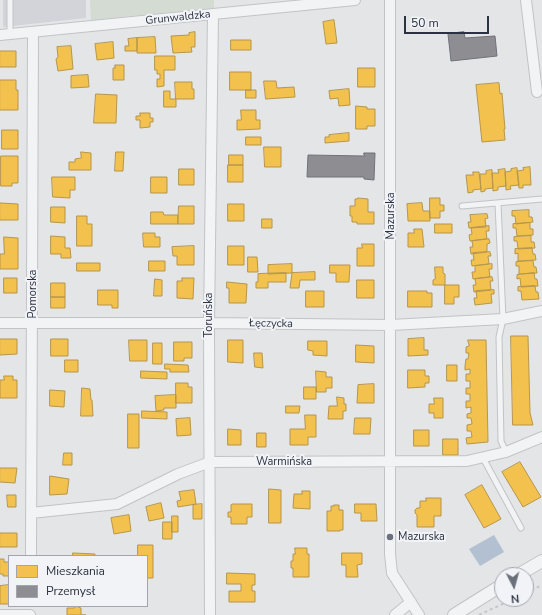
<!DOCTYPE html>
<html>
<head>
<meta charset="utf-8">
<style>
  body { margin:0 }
  #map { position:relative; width:542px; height:615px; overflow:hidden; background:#e3e5e7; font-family:"Nunito Sans",sans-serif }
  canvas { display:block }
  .legend { position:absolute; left:8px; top:555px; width:140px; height:52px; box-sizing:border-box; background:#f1f3f7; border:1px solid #a2a5ae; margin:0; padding:5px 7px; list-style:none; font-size:12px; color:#2b3140 }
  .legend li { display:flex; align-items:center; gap:8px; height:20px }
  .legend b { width:20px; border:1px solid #a2a5ae }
  .north { position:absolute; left:494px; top:567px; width:40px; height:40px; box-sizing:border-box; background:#f1f3f7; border:1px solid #a2a5ae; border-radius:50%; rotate:174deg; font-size:11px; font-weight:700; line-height:16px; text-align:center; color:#2b3140 }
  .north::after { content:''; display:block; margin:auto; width:14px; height:18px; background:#6b707a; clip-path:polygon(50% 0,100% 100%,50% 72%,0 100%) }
  .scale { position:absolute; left:404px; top:16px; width:85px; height:18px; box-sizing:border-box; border:2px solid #2b3140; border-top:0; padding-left:5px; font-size:12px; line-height:14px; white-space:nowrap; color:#2b3140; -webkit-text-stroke:3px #f1f3f7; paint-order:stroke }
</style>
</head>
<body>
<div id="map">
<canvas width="542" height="615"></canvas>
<ul class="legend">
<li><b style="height:11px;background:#f2c14e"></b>Mieszkania</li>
<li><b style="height:11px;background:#8d8d92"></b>Przemysł</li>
</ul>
<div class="north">N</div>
<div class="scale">50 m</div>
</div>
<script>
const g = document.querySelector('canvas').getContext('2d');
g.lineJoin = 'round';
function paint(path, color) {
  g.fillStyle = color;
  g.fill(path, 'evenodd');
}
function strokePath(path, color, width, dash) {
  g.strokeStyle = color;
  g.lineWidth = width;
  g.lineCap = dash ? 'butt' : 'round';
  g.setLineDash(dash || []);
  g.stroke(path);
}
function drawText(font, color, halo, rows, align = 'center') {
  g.font = font + ' "Nunito Sans",sans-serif';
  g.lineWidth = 4;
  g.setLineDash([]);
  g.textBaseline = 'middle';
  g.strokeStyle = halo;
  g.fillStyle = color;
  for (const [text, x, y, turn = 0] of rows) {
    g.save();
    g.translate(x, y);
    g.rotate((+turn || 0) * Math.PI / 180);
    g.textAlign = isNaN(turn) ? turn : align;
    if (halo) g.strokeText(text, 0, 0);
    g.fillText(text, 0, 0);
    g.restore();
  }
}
paint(new Path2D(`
  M3,0H86V18L3,27Z`), '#d2d4da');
paint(new Path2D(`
  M90,0H214V8L91,20Z`), '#d3dbd3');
paint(new Path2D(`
  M494,535L504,552L480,566L469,549Z`), '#b3c0d1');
const homes = new Path2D(`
  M334,20L337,43L326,44L323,22Z
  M195,32V47H191L192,52L173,53L171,36L189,35V33Z
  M155,37L156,53H137V38Z
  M137,38V51H125V46H129L128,39Z
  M231,40H251V50H231Z
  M113,42L114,58L97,60L95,44Z
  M71,46L73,69L58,71L56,59L58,57L57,47Z
  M0,51H16V67H0Z
  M155,56H175V70H164V86L157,87V79H160V74H157V70H155Z
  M115,65H124V80H113V68H115Z
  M358,68H375V87H358Z
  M230,72H251V90H230Z
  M88,75L89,87L71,88V76Z
  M0,80H16V90H18V110H0Z
  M264,81H276L277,88L294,87L295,97L266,99Z
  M175,82H192V89H194V99H176Z
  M499,83L500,94L502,93L505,129H504L505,140L482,142L476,85Z
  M349,89L350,105L339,106L338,98L330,99L329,91Z
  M246,90H256V98H246Z
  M164,91H170V99H176V107H164Z
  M96,94L117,95L116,123H94Z
  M356,106L367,107V109H375V126H367V129H356Z
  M241,110H256V120H260V129L237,130V120H241Z
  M140,113H150V118H153V122H150V127L140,128V120H136V116H140Z
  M2,130H18V149H2Z
  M349,133V141L325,143V137H329V135Z
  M246,137H261V145H246Z
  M264,147H281V167H265Z
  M81,152L91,153V170H69V162H75V159L81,158Z
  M116,152H124L123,171H115Z
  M229,155H243V165H229Z
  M1,156H18V183H12V186H1Z
  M228,165H243V182H228Z
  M530,167L531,185H523V188H519L517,171L524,170L523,168Z
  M517,168L519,185L510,186L511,189L506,190L505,172L511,171V169Z
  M179,169H194V185H179Z
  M505,169L506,186L498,187V190L493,191L492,173H499L498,170Z
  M492,170L493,188L485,189V191L481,192L480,174H486V171Z
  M473,172H479L481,189L473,190V192L468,193L466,175H473Z
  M52,177H75V190H70V198L53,197Z
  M151,177H167V193H151Z
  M358,198L368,199V212H374V224H357V222H352V216H350V206H355V199H357Z
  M430,198H440V205H444V211H440V218H430Z
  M0,203L18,204V220H0Z
  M422,203L423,211H430V221H408L407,204Z
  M228,204H244V221H228Z
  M179,206H194V224H178Z
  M51,207H65V223L51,222Z
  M529,210V217H532L533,222L516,224L515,216H512V211Z
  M151,212H163L164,215H178V224H151Z
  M487,214L488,218L485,219L486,227L469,228L468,222H471L470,215Z
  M77,216H87V224H92V246H77Z
  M262,219H272V228H262Z
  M530,223V229H533V235L517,236L516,228H513V224Z
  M435,224H452V233H435Z
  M489,226V231H486L487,239L470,241L469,235L472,234L471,228Z
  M414,229H422L424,247H408V233H414Z
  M143,233H155V237H160V247H144Z
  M51,236L65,237V248H70L71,258H61V254H51Z
  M531,236V242H534L535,248L518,249L517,241H514V237Z
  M4,237L18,238V269H0V254H4Z
  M489,239L490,243L487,244V252L471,254L470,247H473L472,241Z
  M362,244H374V266H357V248H362Z
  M194,246V265H177V256H173L172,247Z
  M228,246H244V265H228Z
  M532,248L533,254H535L536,260L518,261V253L515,254V249Z
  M490,252L491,256H488L489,264L472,266L471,260H474L473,253Z
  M248,257H257L258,272H248Z
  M149,261H165V271H149Z
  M533,261L534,267H536L537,273L519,274V266H516V262Z
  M77,263H100V271H77Z
  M292,264V273L268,274V265Z
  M492,264V269H489L490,277L473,279L472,272H475V266Z
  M330,265H350L349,282H336V273H330Z
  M435,267H443V273L445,274V285H433V280L435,279Z
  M315,272V280H300L299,288H290L292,273Z
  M286,273V282H268V288H256V282H258V274Z
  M534,273L535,279H537L538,286L521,287L520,278L517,279V275Z
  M492,277L493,281H490L491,290L474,292L473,285H476L475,279Z
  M4,278H17V293H4Z
  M182,278H194L193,299L177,298V281H182Z
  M155,279L162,280V296H154Z
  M357,280H374V298H357Z
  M227,282L247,284L246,303H229V288H227Z
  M51,283H65V297H51Z
  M445,285H459V297H454V304H445Z
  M535,286L536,292H538L539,299L522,300L521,291H518V287Z
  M98,290H118V308H112V305H98Z
  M494,290V294H491L492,303L475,305L474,298H477L476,291Z
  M306,291H324V307H306Z
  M408,291H427V293H432V307H408Z
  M51,297H65V308H51Z
  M511,336H528L530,413L533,425H513Z
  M424,338V350H428V355L408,356V339Z
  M0,339H17V354L0,355Z
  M51,339H68V356H51Z
  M129,340H147V361H130Z
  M228,340H243V363L228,362Z
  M468,340H486L488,442L467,444L466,438L472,437L471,431H467V425L472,424L471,418H467V414L471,413V407L466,408V401H470V394H466V388H470V381H466V374H470V369L465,370V366L466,359H468L469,353H466V347L469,346Z
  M308,341H327V356L313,355V351L308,350Z
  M174,342H192V358H184V361H174Z
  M153,343H162V364H153Z
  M356,345L374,346V363L356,362Z
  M254,353H262L263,368L255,367Z
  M65,360H78V372H65Z
  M165,364L188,365L189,372H170V369H165Z
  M447,365H457V381H447Z
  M408,370H425V376H429V383H425V387L408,388Z
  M141,371L167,372V379L141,378Z
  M316,371L326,372V377H332V388H326V392H317Z
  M4,376H13V380H17V398H0V380H4Z
  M176,383H188V387H192V403H176Z
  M374,384V403H357L358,385Z
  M304,387H316V399H304Z
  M82,388L90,389L91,400H92L93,416H81Z
  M50,390L65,391L64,407L50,406Z
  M176,395V408H164V410L156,411L155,396Z
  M337,397L344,398V404H346V411H343V419H328L329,406H337Z
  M434,398H443V418H434V413H429V404H434Z
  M286,406H300L299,413H286Z
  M142,411L167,412V419L142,418Z
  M128,414H139V448H128Z
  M305,415H316V437H308V445H290V429H305Z
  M190,418L191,435L177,436L176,419Z
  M355,418H371L370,434H354Z
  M228,429L241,430V445H228Z
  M414,430H429V446H414Z
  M257,433H266V447H257Z
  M443,439H458V455H443Z
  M64,453H72V465H63Z
  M520,462L541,497L523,507L502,472Z
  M0,468H17L15,483L0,482Z
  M50,476L69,479L67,494L50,495Z
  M482,485L501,519L484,528L465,495Z
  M269,489L281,490V523H269Z
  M194,490L196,504L178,507L177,501L181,500L179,492Z
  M302,491H310V509L293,508L294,494H302Z
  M7,495H16V507H8Z
  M426,498H441V516H434V527H417V515L415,513V510L417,508H420V501H426Z
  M161,503L164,518L149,521L146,507Z
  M202,504V519H193V505Z
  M233,504H252V517H247V524H231V517H228V512H231V505Z
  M355,504H376L377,521H361V513H355Z
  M334,505H339V510H343V530H340V531H327V511H331V506H334Z
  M129,515L131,531L114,534L111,518Z
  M172,516H178V532H172Z
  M163,522H172V539H163Z
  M0,533H17V547H0Z
  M138,545H153V578H147V556H138Z
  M295,548H307V554H309V577H293V568H291V561H293V554H295Z
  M73,553L95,554V556H73Z
  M342,553H362V564L357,565L358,577H346V565H342Z
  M0,559H4V562H9V576H3V574H0Z
  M227,573L255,574V585H252V591H255V602H229V591H241V584H227Z
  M9,585V604H0V586Z
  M76,606L81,608V615H86H67V608H74Z`);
paint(homes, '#f2c14e');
strokePath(homes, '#b6964a', 1);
const industry = new Path2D(`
  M464,32L465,38L495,36L497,56L451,61L448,34Z
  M364,153H375L374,180L364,179V177H307L308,155L364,156Z`);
paint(industry, '#8d8d92');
strokePath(industry, '#707179', 1);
const service = new Path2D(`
  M10,34V0
  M498,203L503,319L499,337L501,441L506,452
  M462,206L542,199
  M483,458L521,528`);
const minor = new Path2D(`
  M390,0V554L392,573L419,615
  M526,0L537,92
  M0,35L355,0
  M0,323H209L391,325L503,319L542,311
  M31,513L117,504L178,474L210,462L467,461L506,452L542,437
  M31,556L33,32
  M0,615H30
  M210,615L209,323L213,14
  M395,615L411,602`);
const tertiary = new Path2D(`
  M518,575L542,561
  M454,615L502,585`);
strokePath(service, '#c1c3c5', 7);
strokePath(minor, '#c1c3c5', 12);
strokePath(tertiary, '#c1c3c5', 14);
strokePath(new Path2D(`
  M526,593L542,585
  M479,615L513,599`), '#c5c6cb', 2, [3, 3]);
strokePath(service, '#f2f3f5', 5);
strokePath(minor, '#f2f3f5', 10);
strokePath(tertiary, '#f2f3f5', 12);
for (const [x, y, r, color] of [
  [390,537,4,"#6b707a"]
]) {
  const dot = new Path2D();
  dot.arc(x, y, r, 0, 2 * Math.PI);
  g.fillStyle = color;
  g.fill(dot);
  strokePath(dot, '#f1f3f7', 1.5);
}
drawText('11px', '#2b3140', '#f1f3f7', [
  ["Grunwaldzka",178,18,-6],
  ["Mazurska",391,216,-90],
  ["Pomorska",33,294,-90],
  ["Toruńska",209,315,-90],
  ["Łęczycka",271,324,1],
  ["Warmińska",284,462]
]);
drawText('11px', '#2b3140', '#f1f3f7', [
  ["Mazurska",398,537]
], 'left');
</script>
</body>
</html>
